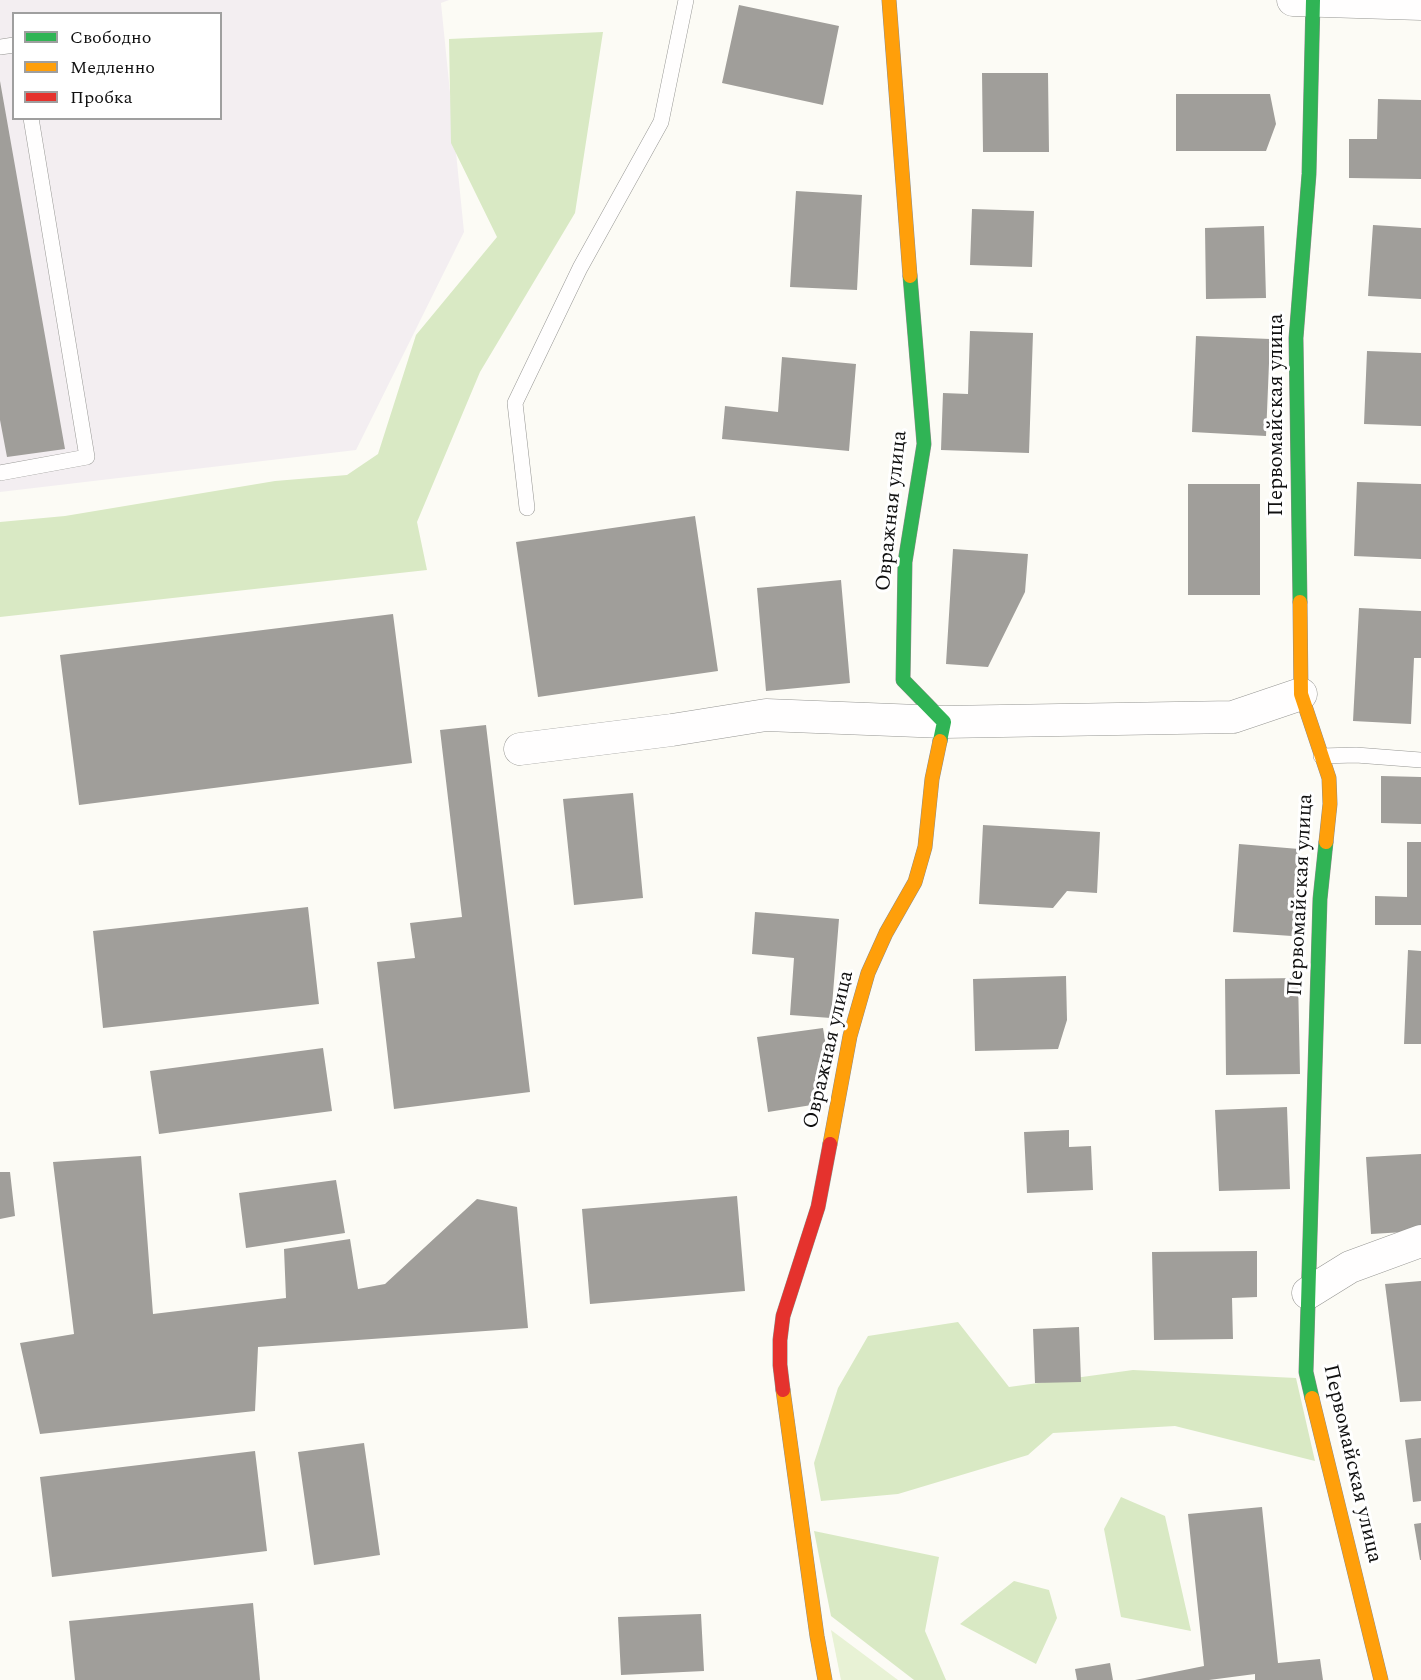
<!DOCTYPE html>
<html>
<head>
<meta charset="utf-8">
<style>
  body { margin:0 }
  #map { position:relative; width:1421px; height:1680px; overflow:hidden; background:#fcfbf5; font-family:Spectral,serif }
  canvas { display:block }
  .legend { position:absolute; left:12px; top:12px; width:210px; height:108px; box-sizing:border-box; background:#fff; border:2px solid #9f9f9f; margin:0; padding:8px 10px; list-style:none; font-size:18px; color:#101010 }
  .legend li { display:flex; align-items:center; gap:12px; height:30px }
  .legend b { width:30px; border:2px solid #9f9f9f }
</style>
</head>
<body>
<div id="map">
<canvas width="1421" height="1680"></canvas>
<ul class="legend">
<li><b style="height:8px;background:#30b455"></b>Свободно</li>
<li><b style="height:8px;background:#ff9f0a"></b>Медленно</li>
<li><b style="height:8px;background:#e5322d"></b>Пробка</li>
</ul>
</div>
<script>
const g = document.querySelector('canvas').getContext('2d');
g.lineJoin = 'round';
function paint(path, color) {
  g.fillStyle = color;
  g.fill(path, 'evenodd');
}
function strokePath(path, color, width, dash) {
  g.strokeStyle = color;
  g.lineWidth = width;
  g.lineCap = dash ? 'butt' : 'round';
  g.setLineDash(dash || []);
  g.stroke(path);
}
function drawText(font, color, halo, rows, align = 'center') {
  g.font = font + ' Spectral,serif';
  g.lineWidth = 6;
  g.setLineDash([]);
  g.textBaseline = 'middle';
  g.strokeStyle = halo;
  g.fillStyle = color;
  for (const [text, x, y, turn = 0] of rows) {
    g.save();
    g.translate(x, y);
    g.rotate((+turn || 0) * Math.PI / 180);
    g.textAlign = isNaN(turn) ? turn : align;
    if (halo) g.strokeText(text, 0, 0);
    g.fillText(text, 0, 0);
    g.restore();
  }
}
paint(new Path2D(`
  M0,0H449L441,3L464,232L356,450L0,492ZM14,14H220V118H14Z`), '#f3eef1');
paint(new Path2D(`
  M831,1630L898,1680H841Z`), '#e8f2d5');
paint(new Path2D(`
  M603,32L575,213L480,372L417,522L427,570L0,617V522L65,516L275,481L347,475L378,454L416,335L497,237L451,143L449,39Z
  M958,1322L1009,1387L1133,1370L1296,1378L1315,1461L1175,1426L1053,1433L1028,1455L898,1494L821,1501L814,1463L838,1388L868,1336Z
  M1121,1497L1165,1516L1191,1631L1121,1617L1104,1529Z
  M814,1531L939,1557L925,1631L946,1680H914L831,1616Z
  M1014,1581L1049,1590L1057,1618L1036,1664L960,1624Z`), '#d9e9c4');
paint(new Path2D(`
  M739,5L839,26L823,105L722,83Z
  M982,73H1048L1049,152H983Z
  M0,81L65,449L7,457L0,420Z
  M1176,94H1270L1276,124L1266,151H1176Z
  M1378,99L1421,100V179L1349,178V139H1377Z
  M796,191L862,195L857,290L790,287Z
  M972,209L1034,211L1032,267L970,265Z
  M1373,225L1421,228V299L1368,296Z
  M1264,226L1266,298L1206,299L1205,228Z
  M970,331L1033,333L1029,453L941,450L943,393L968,394Z
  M1196,336L1270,339L1266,436L1192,432Z
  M1367,351L1421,353V426L1364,424Z
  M782,357L856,364L849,451L722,439L725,406L778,412Z
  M1357,482L1421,484V559L1354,556Z
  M1188,484H1260V595H1188Z
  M695,516L718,671L538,697L516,542Z
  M953,549L1028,554L1025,592L988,667L946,664Z
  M841,580L850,683L766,691L757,588Z
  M1359,608L1421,611V658H1414L1411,724L1353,721Z
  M393,614L412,763L79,805L60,655Z
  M486,725L530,1092L394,1109L377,962L415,958L410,923L462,917L440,730Z
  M1381,776L1421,777V824L1381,823Z
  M633,793L643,898L574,905L563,799Z
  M983,825L1100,832L1097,893L1067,891L1053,908L979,904Z
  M1407,842H1421V925H1375V896L1407,897Z
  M1239,844L1299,849L1292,936L1233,932Z
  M308,907L319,1004L103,1028L93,931Z
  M755,912L839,919L831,1018L790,1015L794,958L752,954Z
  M1408,950L1421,951V1044H1404Z
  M1066,976L1067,1020L1058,1049L975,1051L973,979Z
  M1298,978L1300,1074L1226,1075L1225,979Z
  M823,1028L828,1058L818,1104L768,1112L757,1037Z
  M323,1048L332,1111L159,1134L150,1071Z
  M1287,1107L1290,1189L1219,1191L1215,1110Z
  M1069,1130V1147L1091,1146L1093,1190L1027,1193L1024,1132Z
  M1421,1154V1231L1371,1234L1366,1157Z
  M141,1156L153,1314L286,1298L284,1249L350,1239L358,1289L385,1284L477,1199L517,1207L528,1328L258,1347L255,1411L40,1434L20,1343L74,1334L53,1162Z
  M0,1172H10L15,1216L0,1219Z
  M336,1180L345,1233L246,1248L239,1193Z
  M737,1196L745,1291L590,1304L582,1209Z
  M1257,1251V1297L1232,1298L1233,1339L1154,1340L1152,1252Z
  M1421,1281V1401L1400,1402L1385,1284Z
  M1079,1327L1081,1382L1035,1383L1033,1329Z
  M1421,1438V1501L1413,1502L1405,1440Z
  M364,1443L380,1555L314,1565L298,1452Z
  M255,1451L267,1551L52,1577L40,1477Z
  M1262,1507L1278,1663L1320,1659L1323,1680H1255V1674L1209,1680H1135L1204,1666L1188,1514Z
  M1421,1523V1560H1420L1414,1524Z
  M253,1603L260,1680H75L69,1621Z
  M701,1614L704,1671L621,1675L618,1617Z
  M1110,1663L1113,1680H1077L1075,1669Z`), '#a09e9a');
const lane = new Path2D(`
  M0,47L14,45
  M0,473L87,457L31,118
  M527,508L515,403L580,268L661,122L686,0
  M1321,756L1356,755L1421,760`);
const street = new Path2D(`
  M1293,0L1421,4
  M520,749L672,730L766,715L944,722L1233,717L1301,694
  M1308,1293L1350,1267L1421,1241`);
const fast = new Path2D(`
  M910,276L924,444L905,562L903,680L944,722L940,741
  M1300,602L1296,338L1309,174L1313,0
  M1312,1398L1306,1372L1320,899L1326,842`);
const slow = new Path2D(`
  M889,0L910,276
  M1300,602L1301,694L1329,778L1330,804L1326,842
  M830,1144L850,1036L868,973L886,933L915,882L925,847L932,779L940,741
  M783,1390L817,1636L825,1680
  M1312,1398L1381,1680`);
const jam = new Path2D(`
  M783,1390L780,1365V1340L783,1316L818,1207L830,1144`);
strokePath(lane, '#969693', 16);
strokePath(street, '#969693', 33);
strokePath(fast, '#8d8c8a', 15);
strokePath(slow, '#8d8c8a', 15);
strokePath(jam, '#8d8c8a', 15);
strokePath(lane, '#fffefe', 15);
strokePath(street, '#fffefe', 32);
strokePath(fast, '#30b455', 14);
strokePath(slow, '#ff9f0a', 14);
strokePath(jam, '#e5322d', 14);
drawText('21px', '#101010', '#fff', [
  ["Первомайская улица",1278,415,-90],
  ["Овражная улица",893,511,-84],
  ["Первомайская улица",1302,895,-87],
  ["Овражная улица",830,1050,-77],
  ["Первомайская улица",1351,1464,77]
]);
</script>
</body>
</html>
